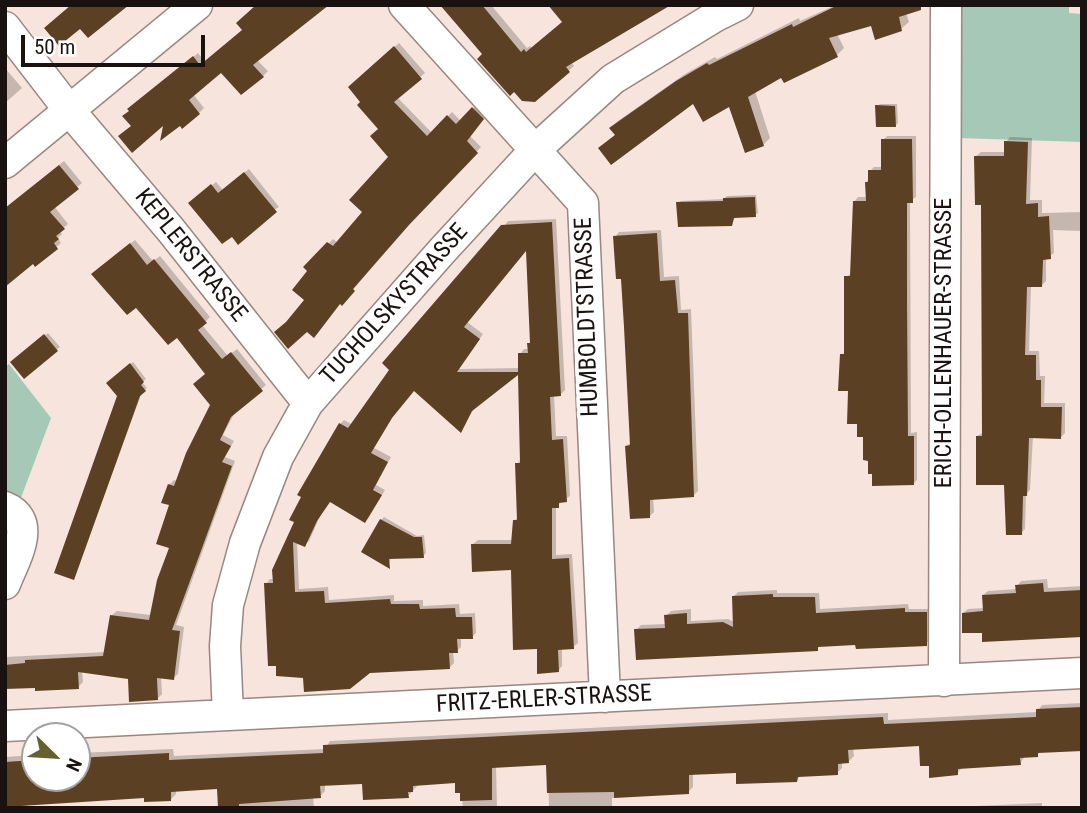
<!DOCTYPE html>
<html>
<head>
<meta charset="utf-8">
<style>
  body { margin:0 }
  #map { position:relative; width:1087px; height:813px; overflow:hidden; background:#f7e4dc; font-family:"Roboto Condensed",sans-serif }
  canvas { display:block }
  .frame { position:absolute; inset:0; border:7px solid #191210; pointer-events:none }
  .north { position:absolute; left:21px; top:722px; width:70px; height:70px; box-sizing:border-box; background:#fff; border:2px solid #a3a09f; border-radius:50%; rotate:114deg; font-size:19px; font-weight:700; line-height:28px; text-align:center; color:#191210 }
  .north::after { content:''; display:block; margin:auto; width:24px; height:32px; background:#64612e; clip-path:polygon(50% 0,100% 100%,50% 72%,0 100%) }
  .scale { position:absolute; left:21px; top:35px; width:184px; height:32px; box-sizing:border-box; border:4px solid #191210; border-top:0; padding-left:9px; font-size:21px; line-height:24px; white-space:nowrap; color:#191210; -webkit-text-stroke:5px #fff; paint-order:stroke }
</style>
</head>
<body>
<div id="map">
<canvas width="1087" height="813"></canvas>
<div class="frame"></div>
<div class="north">N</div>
<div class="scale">50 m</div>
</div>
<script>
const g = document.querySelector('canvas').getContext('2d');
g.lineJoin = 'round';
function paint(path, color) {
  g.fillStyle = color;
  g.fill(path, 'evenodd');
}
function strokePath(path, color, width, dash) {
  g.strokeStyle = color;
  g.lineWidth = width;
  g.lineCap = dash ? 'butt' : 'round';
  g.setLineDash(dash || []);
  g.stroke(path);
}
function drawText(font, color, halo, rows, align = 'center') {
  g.font = font + ' "Roboto Condensed",sans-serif';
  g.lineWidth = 7;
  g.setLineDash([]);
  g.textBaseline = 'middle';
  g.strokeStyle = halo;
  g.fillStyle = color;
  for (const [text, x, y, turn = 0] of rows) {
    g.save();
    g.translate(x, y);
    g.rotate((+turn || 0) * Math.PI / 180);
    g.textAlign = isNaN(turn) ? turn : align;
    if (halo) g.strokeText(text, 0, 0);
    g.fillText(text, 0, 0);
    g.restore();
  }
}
paint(new Path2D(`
  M959,5H1069V13L1082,14V142L958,138Z
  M9,364L51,418L19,503L5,497V367Z`), '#a6c8b7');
paint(new Path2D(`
  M442,5H491L527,48L530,46L532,48L564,22L667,5L571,62L574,66L534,100L484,54Z
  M836,5H907L905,10L909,22L901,29L872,23L837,34L844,48L837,55L782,76L755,91L770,138L763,145L730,105L693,101L600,148L616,134L611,128L618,121L685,74L715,57L717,59L799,18L800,21Z
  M248,13L257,60L268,71L263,76L241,92L221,71L193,94L204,108L199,113L180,124L165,122L133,125L130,111L198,53L205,62L244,30Z
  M399,43L425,73L397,97L432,133L452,112L461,121L478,104L487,114L470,136L481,147L413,218L342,303L290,320L307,299L309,270L306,267L333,239L338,243L365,212L390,157L380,129L350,87Z
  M5,68L22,88L5,103Z
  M880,104H897L898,123L895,126L877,106Z
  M887,136H916V197L910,201L911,433L917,432V480L913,484L865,435L858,422L842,355L846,351V277L852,273L854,202L858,197H868L866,182L870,179V171L874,167H883V140Z
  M1010,137L1032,138L1030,200H1042V213L1082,212V231L1053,230L1054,253L1046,258V281L1042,285H1031L1029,351H1039L1040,376H1045L1044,403H1065V433L1061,437L1033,436L1030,490L1026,494L1025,529L1021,533L1006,483L977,436L984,432L982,203L976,156L981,152H1005L1006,142Z
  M64,161L82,183L54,206L68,224L60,231L62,234L58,238L61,243L35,265L5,209Z
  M249,169L279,207L232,234L194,200L216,182L223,190Z
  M756,195L758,213L755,215L736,216L731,224L678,203L681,201L724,199L727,196Z
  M556,219L565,390L560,395H554L556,436H567L570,496L556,506V555L572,554L578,643L573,647L562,648V666L558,671L538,647L513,569L473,544L478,540H513L514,521L518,517L517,464L522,458L520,372L475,407L461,430L414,389L396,411L374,448L391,457L376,485L385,490L369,517L364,521L331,500L321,514L309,541L304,545L297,542L299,589L328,587L329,600L394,595V601L423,600V606L459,604L460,614L475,613L476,633L472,637H461V647L457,651H453L454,663L449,668L304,676L266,584L270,579H275L340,424L344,420L353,425L508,221ZM528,248L532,341L529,349H524L520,354V368L459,369L483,334L467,322Z
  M661,230L664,277L679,276L681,310L691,309L698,491L694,495L653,498L654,512L650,516L627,446L631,442L622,277L615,237L619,232Z
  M135,240L153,261L160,256L210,317L202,325L228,356L237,349L266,385L235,412L223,435L234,441L225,457L235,461L176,625L184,627L178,674L173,678L161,677L162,694L157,699L129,678L82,671L83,682L78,687H5V657L106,652L112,615L117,611L151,615L171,547L169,485L174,480L178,481L212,405L207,374L177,336L136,305L98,269Z
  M48,333L60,347L25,376L13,362Z
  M133,362L146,379L142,382L147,388L142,392L74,578L119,396L108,383Z
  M384,517L417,536L424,535L426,553L423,556L391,557L389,567L381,520Z
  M1047,579L1048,588L1082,586V636L983,631L963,613L968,609L984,608L983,595L988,591L1017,589V586L1021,581Z
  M777,590V593H819L820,609L908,604L909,609H931L930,639L926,644L821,645L817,649L636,630L641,625L666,624V616L671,611L691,609V621L728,619L734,622L733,597L738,592Z
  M1082,703V749L1041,751L1037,755L1025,756L1020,764L962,768L957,773L930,764L921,744L853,748L854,756L849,761L842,762V768L837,773L802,775L796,780L737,771L693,773V787L688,792L612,798V808H549L548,763L496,766L497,808H463L461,792L456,781L418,785L408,796L363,782L325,784V791L320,796H313L314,808H220L219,787L176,790V794L171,799L145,796L26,804L27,808H5V757L35,755V778H77V753L173,749L174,756L325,749L330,741L888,713V720L1037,712L1042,705Z
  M1042,803V808H934Z`), '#0003');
paint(new Path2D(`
  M71,5H129L88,38L80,29L59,46L44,28Z
  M256,5H329L253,65L264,77L241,95L221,73L189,100L200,114L182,129L180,126L160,141L163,126L132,153L118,136L131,126L122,116L129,111L127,109L193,56L200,65L242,30L236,23Z
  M440,5H482L521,52L524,49L526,52L562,22L548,5H671L566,67L570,72L535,102L522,101L514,92L510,96L477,59L482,54Z
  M838,5H921V10L899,17L902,31L875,40L871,26L829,38L838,57L784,83L781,78L748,97L764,146L745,153L729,107L703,122L693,104L611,165L598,148L615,135L609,128L676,81L707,63L709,65L792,24L793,27Z
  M394,46L422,79L394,102L427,136L447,115L456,124L472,107L484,119L467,141L478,153L409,225L353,289L355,291L342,306L340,304L314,338L307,332L288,349L274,332L286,322L304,300L292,290L307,271L303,267L327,242L333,246L362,212L349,200L388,157L370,136L378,129L357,105L360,102L348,87Z
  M875,105L895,106L896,127H876Z
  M881,139H912L913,203H907V300L908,436H914V485L872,486V474H868V461L863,460V437H857V424H847L848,391H838L840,354H844V276H850L853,201H866L865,182H868V170H881Z
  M1004,141L1028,142L1026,204L1038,203V217L1049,216L1051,259L1043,260L1042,287H1027L1025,355H1036V380H1041V407H1062L1061,439L1029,438L1027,496H1023L1022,535H1006L1004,485H976V436H982L981,205H975L974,156H1004Z
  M59,165L79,189L50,212L65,229L56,236L59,239L54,243L58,249L35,267L33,264L5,287V208Z
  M244,172L277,212L238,245L232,237L222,244L188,203L211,184L218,193Z
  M755,197L756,217L734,218L732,226L678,227L676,202L723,201V198Z
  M552,222L561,396L550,397L552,440L563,439L567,502L559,503V508H552V559L569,558L574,649L558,650L559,672L537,674V649L513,650L511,570L472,572L471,544H511L513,520H517L515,463H520L518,375L472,411L461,433L414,391L392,418L371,453L388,462L373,490L382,495L365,523L330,502L317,521L305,547L293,542L295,592L324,591L325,603L390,599L391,604H419L420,609L455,608L456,617H472L473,639H457L458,653H449L450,669L370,673L350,689L304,692L303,678L276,676V666H268L264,583H273L272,570L294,522L289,520L301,497L297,495L339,423L348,428L389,370L382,363L501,225ZM526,251L530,343H527L528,353H518V372H457L480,339L464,327Z
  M657,233L660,281L675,280L678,313H688L694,497L650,500V518L630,519L625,446L630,445L624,327L621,279H616L613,236Z
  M130,243L147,265L154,259L207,323L198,330L222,359L231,352L263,391L231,417L220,440L231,446L222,462L232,466L172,630L180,631L174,680L157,678L158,700L129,702L128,679L78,672L79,689L35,691V688L5,689V665L25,663V660L103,656L110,615L149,620L157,580L169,548L156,544L169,505L161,503L168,484L174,486L186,453L210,405L193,384L205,374L177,338L168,345L136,308L127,315L91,274Z
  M44,334L58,351L24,379L10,362Z
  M130,363L144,382L141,385L146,391L140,396L74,580L54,573L117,396L106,383Z
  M380,519L414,537H422L424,558L389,559L390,569L361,552Z
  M1043,583L1044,592L1082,590V637L982,642V633H962V613L983,611L982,595L1016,593L1015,585Z
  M773,594V597H815L816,613L905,608V612H927V646L856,649L855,645L818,647V651L636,660L634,629L665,628L664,615L687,613V624L723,622L733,627L732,596Z
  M1082,707V751L1038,753V757L1020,758L1021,765L958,769V775L929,778V766H920L919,746L848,750L849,763L838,764V775L798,777L797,782L736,784V773L689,775V794L614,798V792L547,793L546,765L492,768V800L460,801V793H455V783L413,786V792H408L409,798L363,800L362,784L320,786L321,798L239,804V808H218L217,789L171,792V801L144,802V798L5,807V762L35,760V778H77V758L169,753V760L323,753V745L883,717L884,724L1036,717V709Z`), '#5c4023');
const minor = new Path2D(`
  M404,5L583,203L605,697
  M5,27L69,110L170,229L308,403
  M5,163L197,5
  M5,507C39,521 14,560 5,584
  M944,681L946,5
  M228,715L225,646L228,605L245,543L278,457L308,403L442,251L535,150L613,79L716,16L738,5
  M5,726L1082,673`);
strokePath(minor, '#998781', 33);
strokePath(minor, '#fff', 30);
drawText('24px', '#191210', '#fff', [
  ["KEPLERSTRASSE",190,256,51],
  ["TUCHOLSKYSTRASSE",395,305,-48],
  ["HUMBOLDTSTRASSE",588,317,-92],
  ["ERICH-OLLENHAUER-STRASSE",945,343,-90],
  ["FRITZ-ERLER-STRASSE",544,700,-3]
]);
</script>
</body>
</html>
